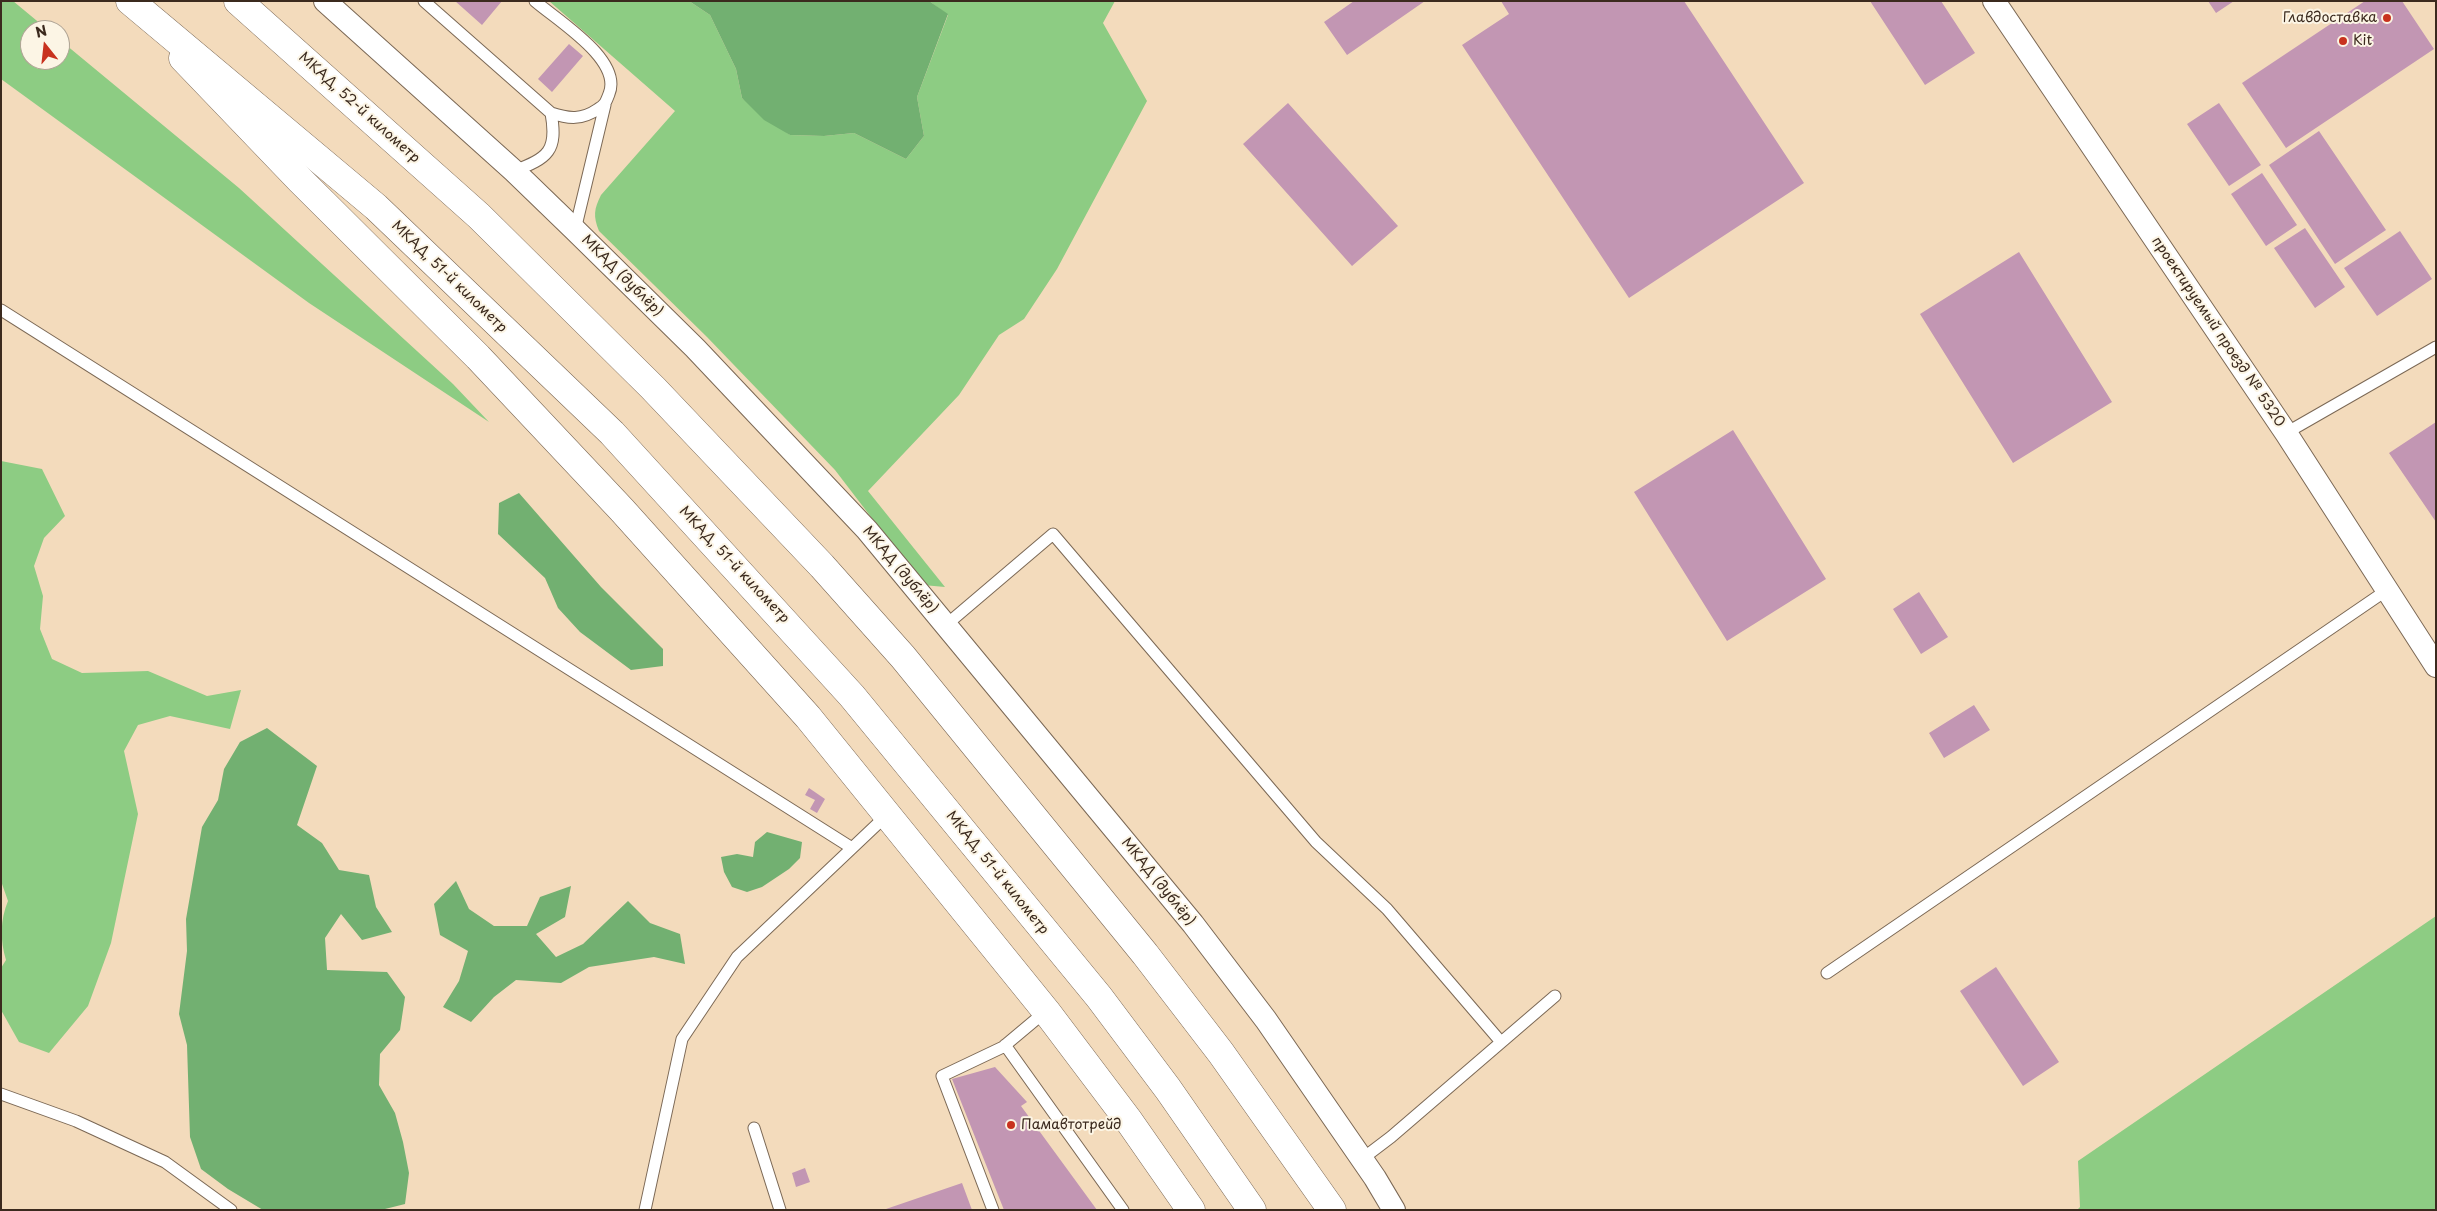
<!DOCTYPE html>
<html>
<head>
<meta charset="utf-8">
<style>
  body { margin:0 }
  #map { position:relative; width:2437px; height:1211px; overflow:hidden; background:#f3dbbc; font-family:"Playpen Sans",sans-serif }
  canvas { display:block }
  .frame { position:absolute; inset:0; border:2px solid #3b2a1e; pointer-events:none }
  .north { position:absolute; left:20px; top:20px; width:50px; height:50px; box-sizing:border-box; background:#fcf5e5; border:1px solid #afa495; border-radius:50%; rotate:344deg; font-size:14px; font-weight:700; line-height:20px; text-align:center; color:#3b2a1e }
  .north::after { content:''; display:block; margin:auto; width:18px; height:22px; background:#c8321e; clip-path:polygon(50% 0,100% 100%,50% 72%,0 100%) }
</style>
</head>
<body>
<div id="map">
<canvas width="2437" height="1211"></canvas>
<div class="frame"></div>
<div class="north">N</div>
</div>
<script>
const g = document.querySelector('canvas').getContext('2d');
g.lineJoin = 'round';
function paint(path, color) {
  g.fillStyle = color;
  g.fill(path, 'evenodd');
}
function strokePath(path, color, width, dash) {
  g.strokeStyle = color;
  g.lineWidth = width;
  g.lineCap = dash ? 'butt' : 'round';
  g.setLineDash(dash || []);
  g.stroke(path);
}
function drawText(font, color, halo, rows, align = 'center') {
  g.font = font + ' "Playpen Sans",sans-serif';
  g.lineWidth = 4;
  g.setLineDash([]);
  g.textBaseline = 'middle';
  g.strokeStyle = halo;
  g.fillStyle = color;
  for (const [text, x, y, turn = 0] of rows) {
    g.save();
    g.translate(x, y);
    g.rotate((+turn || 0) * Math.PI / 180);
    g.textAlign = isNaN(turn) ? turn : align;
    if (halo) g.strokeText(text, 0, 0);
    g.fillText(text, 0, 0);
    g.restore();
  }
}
paint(new Path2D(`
  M1,1H13L48,30H30V60H60V40L239,188L453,384L489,422L309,303L1,79Z
  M549,1H689L710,15L736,69L742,98L790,135L824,136L854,133L906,159L924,136L917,97L948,15L929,1H1115L1103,23L1147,101L1057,269L1024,319L999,335L959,395L868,491L945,587L923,585L835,470L707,337L599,231C593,216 594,209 601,195L675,111Z
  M1,461L42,469L65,516L44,538L34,566L43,596L40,629L52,659L82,673L148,671L207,696L241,690L230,729L170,716L138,725L124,751L138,814L111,943L88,1006L49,1053L19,1042L1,1010V968L6,960C0,940 0,920 8,901L1,881Z
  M2436,916V1210H2077L2080,1207L2078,1161Z`), '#8dcc83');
paint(new Path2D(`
  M689,1H929L948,14L917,97L924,136L906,159L854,133L824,136L790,135L764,120L742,98L736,69L710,15Z
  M519,493L601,587L663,649V666L631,670L580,632L558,608L545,578L498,534L499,503Z
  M267,728L317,766L297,825L322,843L339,870L369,875L376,907L392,932L362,940L341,914L325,938L327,970L387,972L405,997L400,1030L380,1054L379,1085L395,1113L403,1142L409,1173L405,1204L381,1210H263L228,1189L201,1169L190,1137L187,1045L179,1014L187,951L186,919L202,827L218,800L224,769L240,742Z
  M767,832L802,842L800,858L789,869L762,887L747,892L732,887L724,872L721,857L737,854L753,857L755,842Z
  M456,881L469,909L494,926H527L540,897L571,886L565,917L536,934L556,957L583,944L628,901L650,923L680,934L685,964L654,957L589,967L561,983L516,980L494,997L471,1022L443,1007L459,981L468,951L440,935L434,904Z`), '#72b071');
paint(new Path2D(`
  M455,1H502L482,25Z
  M1354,1H1425L1347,55L1324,22Z
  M1501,1H1684L1804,183L1629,298L1462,45L1509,14Z
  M1870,1H1941L1975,53L1925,85Z
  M2208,1H2234L2216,13Z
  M2365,1H2402L2434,49L2286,148L2242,83Z
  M569,44L583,56L552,92L538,79Z
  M1288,103L1398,226L1352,266L1243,144Z
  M2219,103L2261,165L2229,186L2187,124Z
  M2319,131L2386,230L2335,264L2269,165Z
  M2262,173L2297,225L2266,246L2231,194Z
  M2305,228L2345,287L2315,308L2274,248Z
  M2400,231L2432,279L2377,316L2344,268Z
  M2019,252L2112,402L2013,463L1920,314Z
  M2436,422V522L2389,453Z
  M1733,430L1826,579L1727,641L1634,492Z
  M1919,592L1948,637L1921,654L1893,609Z
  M1974,705L1990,730L1944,758L1929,733Z
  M809,788L825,799L817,813L810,809L815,800L805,795Z
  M1996,967L2059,1062L2023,1086L1960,991Z
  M995,1067L1027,1102L1021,1106L1097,1210H1004L952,1079Z
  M805,1168L810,1182L796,1187L792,1173Z
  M962,1183L972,1210H886V1209Z`), '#c296b3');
const lane = new Path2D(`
  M424,1L551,113C569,119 582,120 598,109C605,105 606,102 609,94C623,60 558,21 535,1
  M514,171C548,158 558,151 551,113
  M575,230L605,105
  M1,310L852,848
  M2286,433L2436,347
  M946,625L1053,534L1316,842L1387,909L1501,1042
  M1827,973L2387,590
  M1005,1045L1123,1210
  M1,1094L76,1121L165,1162L231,1210
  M754,1128L780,1210
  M1362,1159L1391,1137L1555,996
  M645,1210L682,1039L737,957L888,814
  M993,1210L942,1076L1003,1047L1046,1011`);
const street = new Path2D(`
  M325,1L514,171L575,230L695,348L867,530L1193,924L1266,1020L1375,1178L1394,1210
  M1994,1L2286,433L2436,666`);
const secondary = new Path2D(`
  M183,58L300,180L478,357L622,510L808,717L1046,1011L1129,1121L1191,1210`);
const highway = new Path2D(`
  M130,1L376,207L612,433L852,696L1099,997L1168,1089L1252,1210
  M238,1L479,216L653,388L822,566L903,657L1145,954L1221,1053L1332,1210`);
strokePath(lane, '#7b6855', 13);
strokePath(street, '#7b6855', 24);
strokePath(secondary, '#7b6855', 29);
strokePath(highway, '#7b6855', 29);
strokePath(lane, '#fff', 11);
strokePath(street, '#fff', 22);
strokePath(secondary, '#fff', 28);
strokePath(highway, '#fff', 28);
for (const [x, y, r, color] of [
  [2387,18,5,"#c8321e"],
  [2343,41,5,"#c8321e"],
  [1011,1125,5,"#c8321e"]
]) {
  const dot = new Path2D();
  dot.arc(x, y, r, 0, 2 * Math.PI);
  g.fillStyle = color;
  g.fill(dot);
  strokePath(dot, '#fcf5e5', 2);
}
drawText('14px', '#3b2a1e', '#fcf5e5', [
  ["Главдоставка",2377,18,"right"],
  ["Kit",2353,41],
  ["Памавтотрейд",1021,1125]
], 'left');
drawText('14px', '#3b2a1e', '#fcf5e5', [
  ["МКАД, 52-й километр",359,108,42],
  ["МКАД (дублёр)",622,276,45],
  ["МКАД, 51-й километр",449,277,44],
  ["проектируемый проезд № 5320",2218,332,56],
  ["МКАД, 51-й километр",734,565,47],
  ["МКАД (дублёр)",900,570,50],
  ["МКАД, 51-й километр",997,873,51],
  ["МКАД (дублёр)",1158,882,51]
]);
</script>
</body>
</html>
